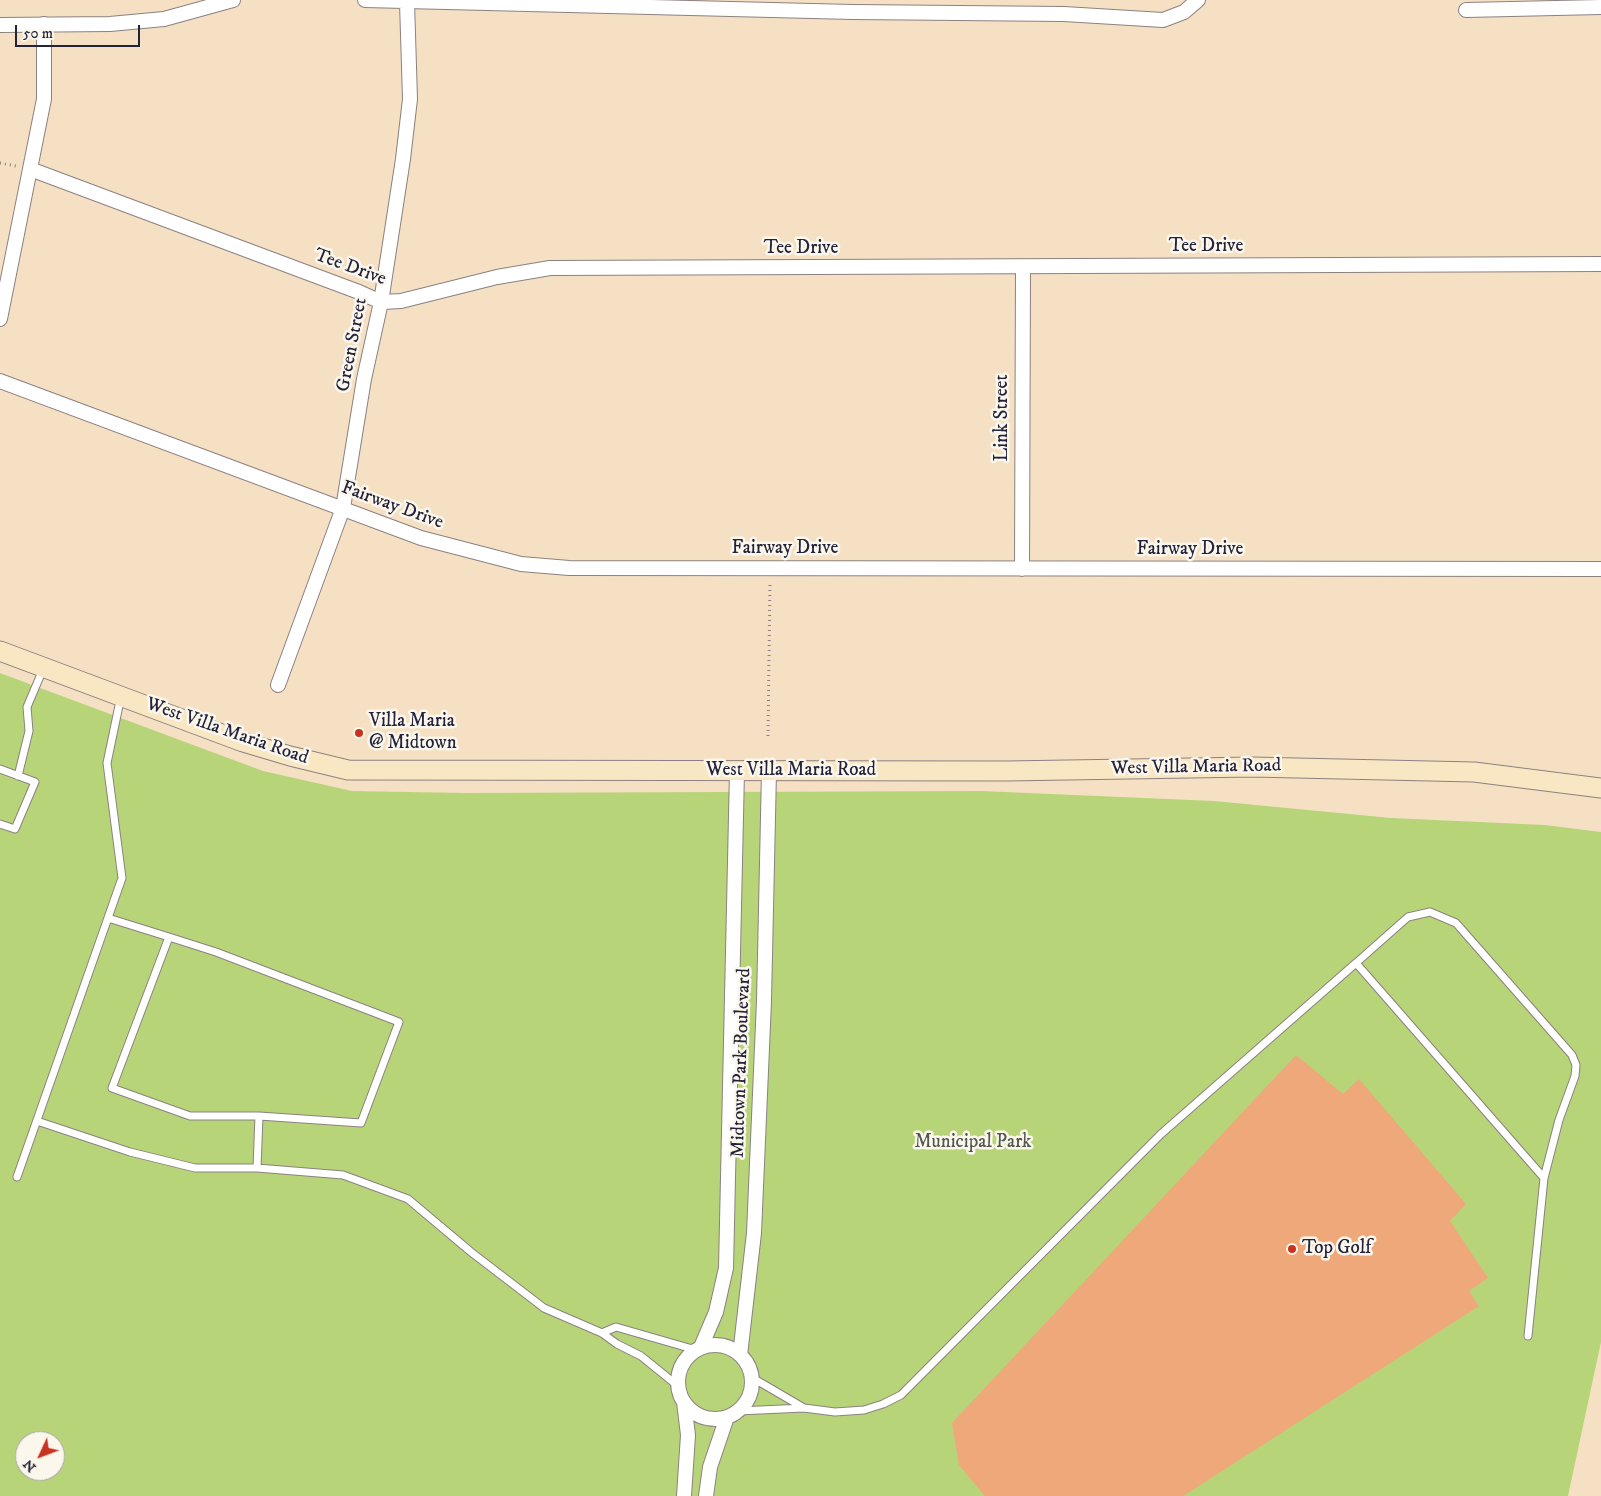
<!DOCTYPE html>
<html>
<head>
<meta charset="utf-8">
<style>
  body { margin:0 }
  #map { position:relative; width:1601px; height:1496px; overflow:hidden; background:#f5e0c4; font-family:"IM FELL DW Pica",serif }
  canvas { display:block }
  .north { position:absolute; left:15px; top:1431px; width:50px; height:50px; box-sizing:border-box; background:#fbf7ec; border:1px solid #a4a2a5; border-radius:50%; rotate:227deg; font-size:14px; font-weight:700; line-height:20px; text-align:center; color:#22223b }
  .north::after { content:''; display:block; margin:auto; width:18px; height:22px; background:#c8321e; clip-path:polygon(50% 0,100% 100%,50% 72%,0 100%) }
  .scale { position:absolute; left:15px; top:25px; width:125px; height:22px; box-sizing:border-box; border:2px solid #22223b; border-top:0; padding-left:6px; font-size:15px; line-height:18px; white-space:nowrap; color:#22223b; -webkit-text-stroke:4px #fbf7ec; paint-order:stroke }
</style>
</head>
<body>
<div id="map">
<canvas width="1601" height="1496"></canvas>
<div class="north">N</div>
<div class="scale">50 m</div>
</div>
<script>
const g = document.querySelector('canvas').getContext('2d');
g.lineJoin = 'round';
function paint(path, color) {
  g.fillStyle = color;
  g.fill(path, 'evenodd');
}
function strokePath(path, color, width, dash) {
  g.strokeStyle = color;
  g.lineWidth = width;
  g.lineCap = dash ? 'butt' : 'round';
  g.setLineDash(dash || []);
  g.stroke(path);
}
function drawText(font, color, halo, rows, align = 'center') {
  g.font = font + ' "IM FELL DW Pica",serif';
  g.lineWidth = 5;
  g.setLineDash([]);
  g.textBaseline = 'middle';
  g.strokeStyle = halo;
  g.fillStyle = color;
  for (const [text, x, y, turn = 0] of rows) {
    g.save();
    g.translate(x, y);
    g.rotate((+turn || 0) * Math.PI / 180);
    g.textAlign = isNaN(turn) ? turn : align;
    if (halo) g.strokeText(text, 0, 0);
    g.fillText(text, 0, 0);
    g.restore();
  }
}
paint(new Path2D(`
  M0,673L263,771L352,791L464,793L981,791L1214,801L1391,818L1545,825L1601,832V1342L1568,1496H0ZM25,1441H55V1471H25Z`), '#b8d479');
paint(new Path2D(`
  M1296,1055L1343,1094L1359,1079L1466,1204L1450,1221L1488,1278L1469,1291L1479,1306L1183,1496H985L959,1465L952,1423Z`), '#efa879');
const lane = new Path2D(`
  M0,769L35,782L15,829L0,824
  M18,776L29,731L27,707L44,667
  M108,918L169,937
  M37,1121L130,1152L195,1168H257L343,1175L408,1199L471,1252L544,1308L602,1333L617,1344L641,1356L678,1386
  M257,1168L259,1116H190L112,1088L169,937L216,952L399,1022L361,1123L259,1116
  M17,1177L122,878L107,763L121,696
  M602,1333L616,1327L696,1350
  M1528,1336L1544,1178
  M751,1377L804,1408
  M738,1411L804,1408L835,1412L864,1410L883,1404L901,1395L1161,1134L1356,963L1544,1178L1559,1120L1575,1076L1576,1065L1572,1055L1456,923L1430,912L1408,917L1356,963`);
const street = new Path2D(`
  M365,0L853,12L1064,14L1163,20L1184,12L1198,0
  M1466,10L1601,7
  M0,25L110,24L164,19L233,0
  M30,169L359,292L381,302L401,301L497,277L550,268L1601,264
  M0,319L44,99V24
  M0,381L421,538L521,564L569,568L1601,569
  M1022,569L1023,267
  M278,685L343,508L364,379L381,302L403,159L410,99L407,2
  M678 1382a37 37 0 1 1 74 0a37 37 0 1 1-74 0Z
  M701,1347L716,1312L726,1268L737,771
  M740,1355L754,1233L764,1001L769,771
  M684,1496L688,1435L684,1402
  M706,1496L710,1467L727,1417`);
const secondary = new Path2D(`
  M0,651L243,742L290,756L348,770L1006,771L1252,767L1474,772L1601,788`);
strokePath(lane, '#8c8180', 9);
strokePath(street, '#8c8180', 16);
strokePath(secondary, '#8c8180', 21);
strokePath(new Path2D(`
  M0,163L16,166
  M768,736L770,582`), '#8c8180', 3, [1, 4]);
strokePath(lane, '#fff', 7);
strokePath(street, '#fff', 14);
strokePath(secondary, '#f9e7c3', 19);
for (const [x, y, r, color] of [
  [359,733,5,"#c8321e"],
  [1292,1249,5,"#c8321e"]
]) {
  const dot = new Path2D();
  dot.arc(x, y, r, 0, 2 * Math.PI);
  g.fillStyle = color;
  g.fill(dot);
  strokePath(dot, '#fbf7ec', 2);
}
drawText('19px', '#22223b', '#fbf7ec', [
  ["Tee Drive",1206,247],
  ["Tee Drive",801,249],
  ["Tee Drive",350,268,20],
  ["Green Street",353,345,-79],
  ["Link Street",1003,418,-90],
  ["Fairway Drive",392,506,20],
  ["Fairway Drive",785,549],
  ["Fairway Drive",1190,550],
  ["West Villa Maria Road",227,732,19],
  ["West Villa Maria Road",1196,768,-1],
  ["West Villa Maria Road",791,771],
  ["Midtown Park Boulevard",742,1063,-88]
]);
drawText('19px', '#22223b', '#fbf7ec', [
  ["Villa Maria",369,722],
  ["@ Midtown",369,744],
  ["Top Golf",1302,1249]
], 'left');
drawText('19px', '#4f574e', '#fbf7ec', [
  ["Municipal Park",973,1143]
]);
</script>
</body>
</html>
